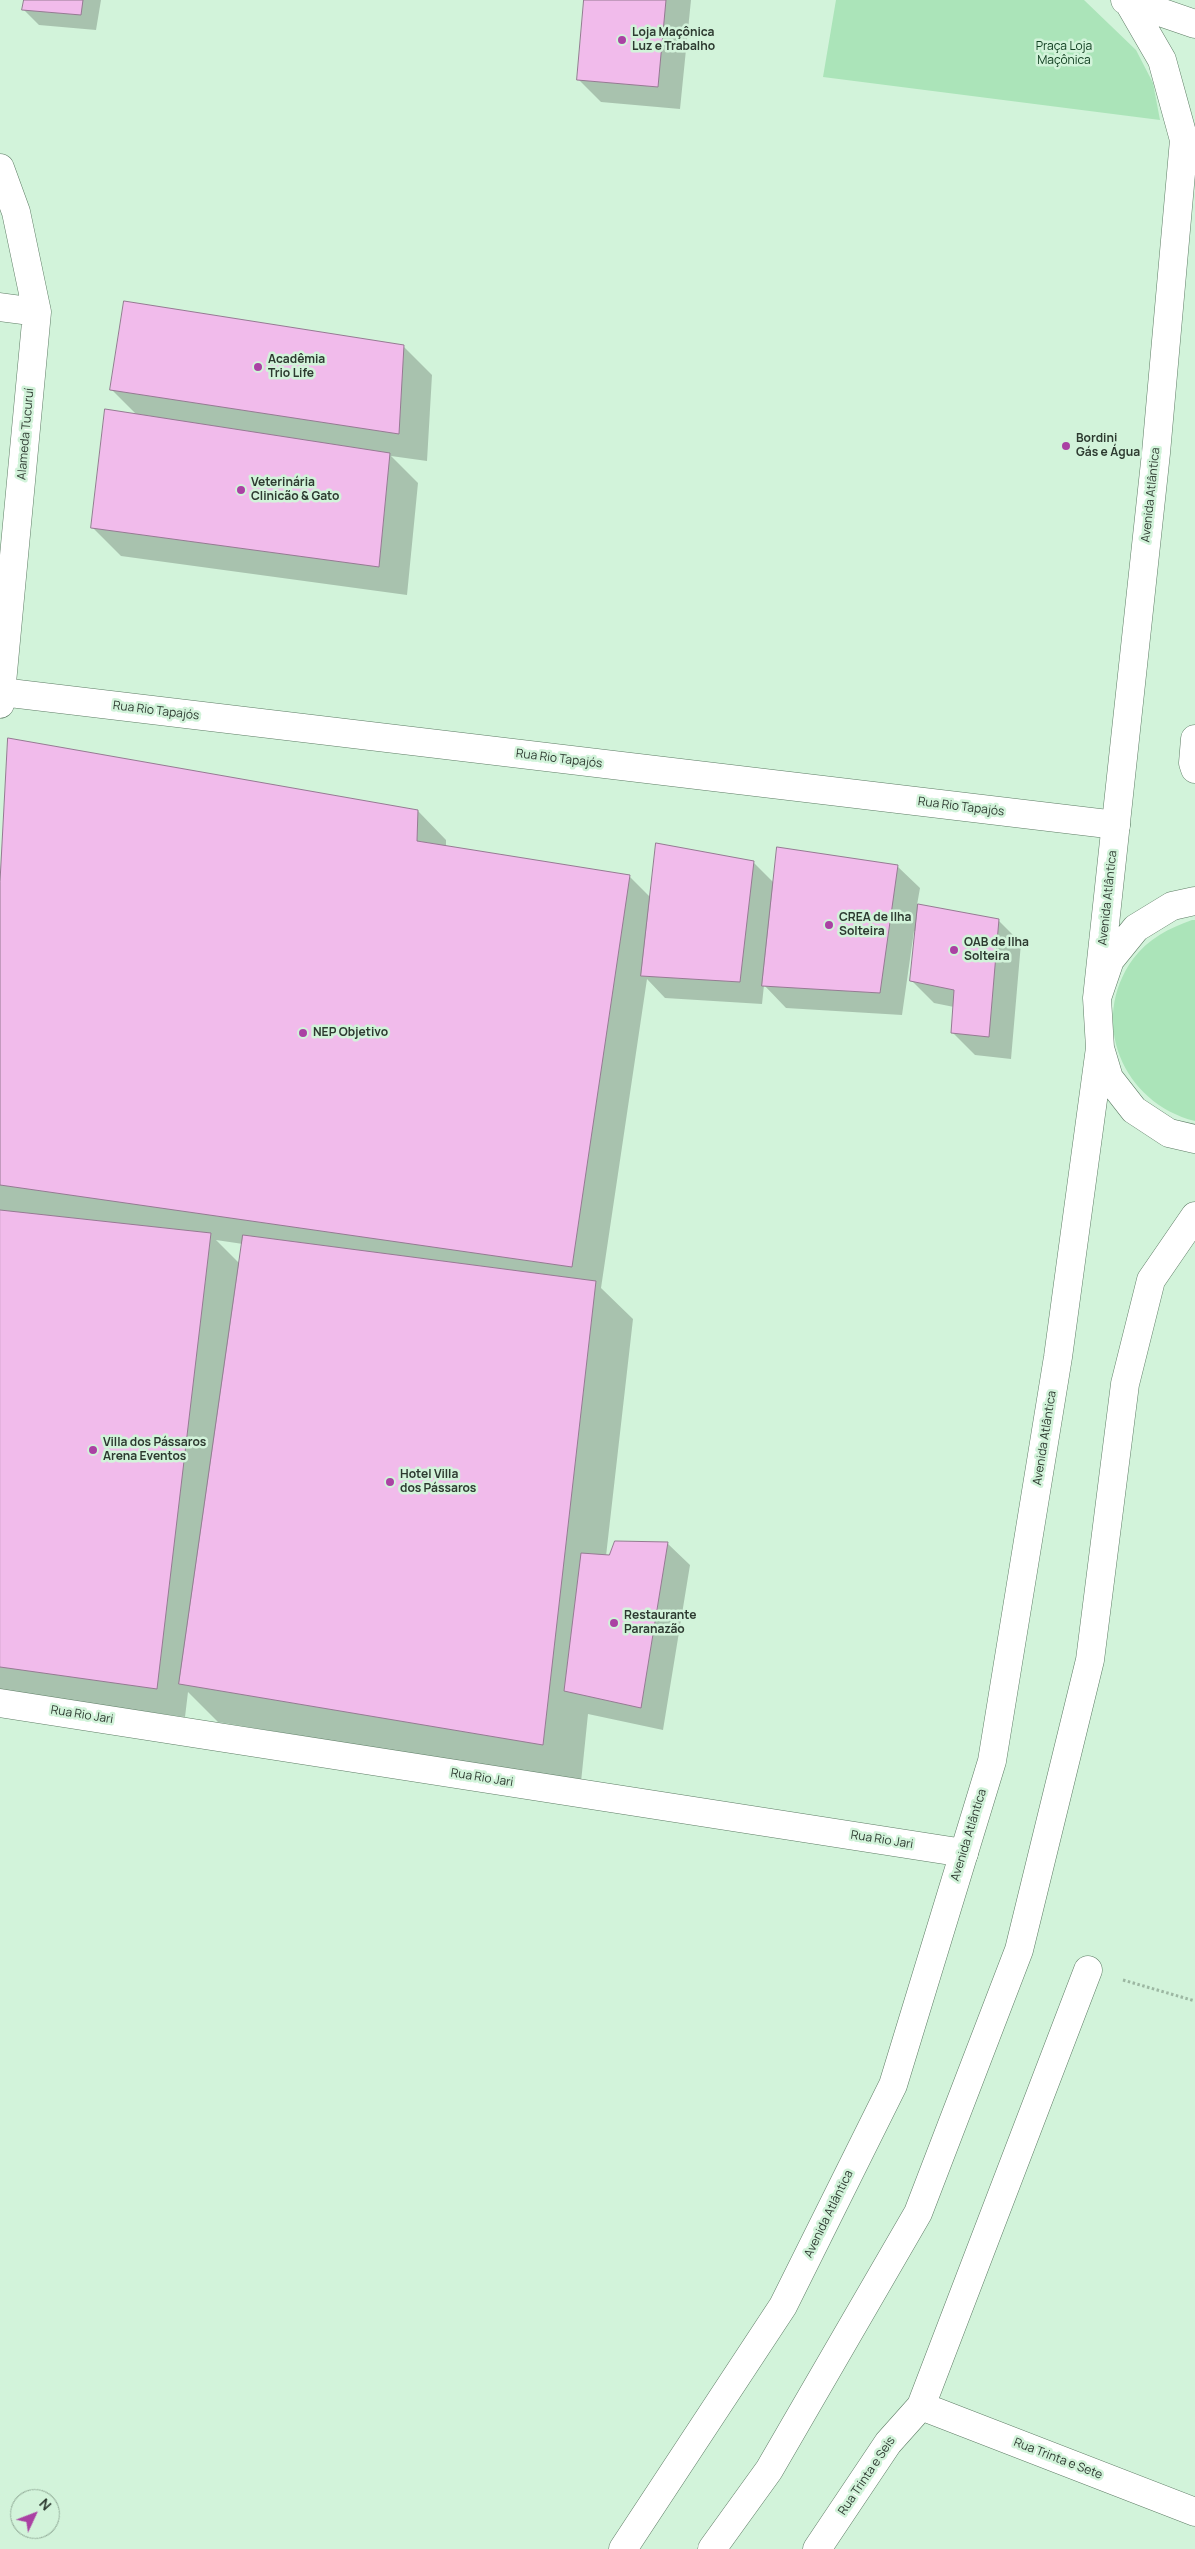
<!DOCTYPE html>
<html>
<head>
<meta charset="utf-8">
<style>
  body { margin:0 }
  #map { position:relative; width:1195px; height:2549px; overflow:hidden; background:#d2f3da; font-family:Manrope,sans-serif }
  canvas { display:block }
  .north { position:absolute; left:10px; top:2489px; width:50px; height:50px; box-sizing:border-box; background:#d2f3da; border:1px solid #90a996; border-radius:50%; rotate:47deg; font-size:14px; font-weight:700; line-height:20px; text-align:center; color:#2d3a30 }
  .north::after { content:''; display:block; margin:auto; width:18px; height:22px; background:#aa41a3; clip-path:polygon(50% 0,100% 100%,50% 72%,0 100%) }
</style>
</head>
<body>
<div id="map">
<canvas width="1195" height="2549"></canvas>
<div class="north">N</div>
</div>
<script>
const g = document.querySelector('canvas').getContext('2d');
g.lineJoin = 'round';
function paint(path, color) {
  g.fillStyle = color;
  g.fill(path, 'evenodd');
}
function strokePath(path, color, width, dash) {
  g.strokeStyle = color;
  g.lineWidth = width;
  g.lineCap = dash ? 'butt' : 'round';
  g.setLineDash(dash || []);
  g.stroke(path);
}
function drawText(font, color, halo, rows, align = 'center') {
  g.font = font + ' Manrope,sans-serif';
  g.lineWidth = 5;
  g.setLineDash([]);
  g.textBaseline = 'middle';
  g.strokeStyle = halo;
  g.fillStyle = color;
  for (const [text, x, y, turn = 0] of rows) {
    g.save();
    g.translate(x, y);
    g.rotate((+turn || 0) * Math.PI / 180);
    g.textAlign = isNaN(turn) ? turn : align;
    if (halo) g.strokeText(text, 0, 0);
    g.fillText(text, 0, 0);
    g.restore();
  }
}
paint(new Path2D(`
  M836,0H1084L1136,50L1153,83L1160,120L823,77Z
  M1192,920H1195V1121C1123,1103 1088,1021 1133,959C1148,939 1169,928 1192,920Z`), '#abe4b9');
paint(new Path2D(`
  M25,0H101L96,30L39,25L24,10Z
  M585,0H691L680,109L601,102L578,79Z
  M403,346L432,375L427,461L391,456L418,483L407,595L121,556L92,527L137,415L111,389Z
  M418,811L446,840V847L629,876L651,898L753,862L774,883L897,866L920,888L917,905L998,920L1021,943L1011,1059L975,1055L952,1032L954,1007L934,1003L911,980L916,931H914L902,1015L786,1008L764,985L762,1004L665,998L647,979L601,1288L633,1319L606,1556L667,1543L690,1565L663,1730L588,1714L581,1782L218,1722L188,1692L185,1717L0,1691V903ZM216,1240L243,1244L240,1264Z`), '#0003');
const building = new Path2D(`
  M24,0H83L81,15L22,10Z
  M584,0H666L658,87L577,80Z
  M124,301L404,345L399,434L110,390Z
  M105,409L390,453L379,567L91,528Z
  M8,738L418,810L417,841L630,875L572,1267L0,1185V882Z
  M656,843L754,861L740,982L641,976Z
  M777,847L898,865L880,993L762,986Z
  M918,904L999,919L989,1037L951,1033L954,990L910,981Z
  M0,1210L211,1233L157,1689L0,1667Z
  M243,1235L596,1281L543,1745L179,1684Z
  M615,1541L668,1542L641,1708L564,1691L581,1553L609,1555Z`);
paint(building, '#f1bbeb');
strokePath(building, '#957a92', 1);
const minor = new Path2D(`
  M0,168L16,212L37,312L0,704
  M0,307L37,312
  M1,692L1116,825
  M0,1703L964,1853
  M921,2406L1195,2512
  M817,2549L888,2443L921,2406L1088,1970`);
const major = new Path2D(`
  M1125,0L1195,24
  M1195,739L1193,763L1195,769
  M1195,901L1172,906L1136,928L1110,960L1097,998L1100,1048L1109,1078L1134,1110L1169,1133L1195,1139
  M1097,998L1156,453L1184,140L1162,60L1129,3
  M623,2549L783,2306L893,2085L992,1761L1058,1357L1100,1048
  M712,2549L769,2470L918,2213L1019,1950L1090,1660L1125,1384L1151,1280L1195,1216`);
strokePath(minor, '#5e7c65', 29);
strokePath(major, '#5e7c65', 29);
strokePath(new Path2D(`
  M1123,1980L1195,2001`), '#9cb7a2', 3, [2.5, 2.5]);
strokePath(minor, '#fff', 28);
strokePath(major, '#fff', 28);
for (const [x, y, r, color] of [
  [622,40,5,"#aa41a3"],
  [258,367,5,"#aa41a3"],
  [1066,446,5,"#aa41a3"],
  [241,490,5,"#aa41a3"],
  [829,925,5,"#aa41a3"],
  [954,950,5,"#aa41a3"],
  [303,1033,5,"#aa41a3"],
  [93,1450,5,"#aa41a3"],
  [390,1482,5,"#aa41a3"],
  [614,1623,5,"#aa41a3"]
]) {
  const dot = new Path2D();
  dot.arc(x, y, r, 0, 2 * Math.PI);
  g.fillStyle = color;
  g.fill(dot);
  strokePath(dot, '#d2f3da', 2);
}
drawText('bold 12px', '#2d3a30', '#d2f3da', [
  ["Loja Maçônica",632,33],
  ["Luz e Trabalho",632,47],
  ["Acadêmia",268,360],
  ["Trio Life",268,374],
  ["Bordini",1076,439],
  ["Gás e Água",1076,453],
  ["Veterinária",251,483],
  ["Clinicão & Gato",251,497],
  ["CREA de Ilha",839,918],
  ["Solteira",839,932],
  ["OAB de Ilha",964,943],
  ["Solteira",964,957],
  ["NEP Objetivo",313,1033],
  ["Villa dos Pássaros",103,1443],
  ["Arena Eventos",103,1457],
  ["Hotel Villa",400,1475],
  ["dos Pássaros",400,1489],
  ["Restaurante",624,1616],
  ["Paranazão",624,1630]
], 'left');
drawText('12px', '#124022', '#d2f3da', [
  ["Praça Loja",1064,47],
  ["Maçônica",1064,61]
]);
drawText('12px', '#2d3a30', '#d2f3da', [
  ["Alameda Tucuruí",26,434,-85],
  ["Avenida Atlântica",1151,495,-84],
  ["Rua Rio Tapajós",156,711,7],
  ["Rua Rio Tapajós",559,759,7],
  ["Rua Rio Tapajós",961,807,7],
  ["Avenida Atlântica",1108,898,-84],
  ["Avenida Atlântica",1045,1438,-81],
  ["Rua Rio Jari",82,1715,9],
  ["Rua Rio Jari",482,1778,9],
  ["Avenida Atlântica",969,1835,-73],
  ["Rua Rio Jari",882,1840,9],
  ["Avenida Atlântica",829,2214,-64],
  ["Rua Trinta e Sete",1058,2459,21],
  ["Rua Trinta e Seis",867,2476,-56]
]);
</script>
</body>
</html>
